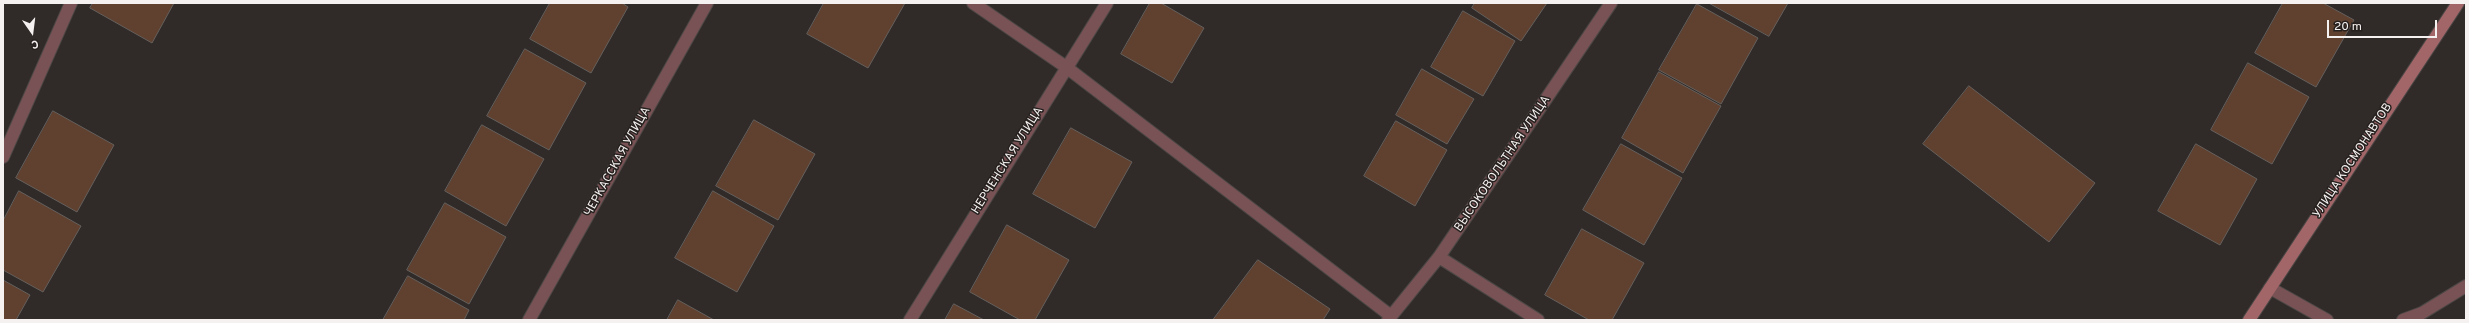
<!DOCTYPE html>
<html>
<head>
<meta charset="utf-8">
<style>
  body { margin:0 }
  #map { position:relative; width:2469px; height:323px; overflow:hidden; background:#302b29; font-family:Overpass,sans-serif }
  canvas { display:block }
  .frame { position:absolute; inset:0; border:4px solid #f5f1f0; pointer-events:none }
  .north { position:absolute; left:12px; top:12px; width:40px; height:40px; -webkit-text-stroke:3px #26211f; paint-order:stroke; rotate:166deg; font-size:11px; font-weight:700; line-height:16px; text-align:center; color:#f5f1f0 }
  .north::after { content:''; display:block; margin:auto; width:14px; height:18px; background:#f5f1f0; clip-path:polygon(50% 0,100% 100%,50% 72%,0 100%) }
  .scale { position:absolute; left:2327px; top:20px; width:110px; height:18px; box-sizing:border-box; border:2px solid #f5f1f0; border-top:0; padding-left:5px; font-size:12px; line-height:14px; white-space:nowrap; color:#f5f1f0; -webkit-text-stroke:3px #26211f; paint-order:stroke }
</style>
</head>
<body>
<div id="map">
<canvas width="2469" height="323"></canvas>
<div class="frame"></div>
<div class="north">С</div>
<div class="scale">20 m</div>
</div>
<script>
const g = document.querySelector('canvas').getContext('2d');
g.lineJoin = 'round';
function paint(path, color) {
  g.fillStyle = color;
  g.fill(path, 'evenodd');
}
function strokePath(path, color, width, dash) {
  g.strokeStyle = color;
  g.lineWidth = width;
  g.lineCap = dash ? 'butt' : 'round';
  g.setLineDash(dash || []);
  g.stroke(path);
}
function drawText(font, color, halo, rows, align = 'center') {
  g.font = font + ' Overpass,sans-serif';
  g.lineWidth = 3;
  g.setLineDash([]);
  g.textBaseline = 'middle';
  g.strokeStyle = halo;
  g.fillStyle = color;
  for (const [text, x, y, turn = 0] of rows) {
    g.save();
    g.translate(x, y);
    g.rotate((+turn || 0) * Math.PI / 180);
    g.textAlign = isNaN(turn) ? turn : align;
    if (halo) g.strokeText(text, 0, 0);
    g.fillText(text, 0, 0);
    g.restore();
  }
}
const building = new Path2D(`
  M93,3H174L152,43L90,8Z
  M550,3H622L628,7L591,73L530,39Z
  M824,3H905L868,68L807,34Z
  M1150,3H1161L1204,28L1172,83L1121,54Z
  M1475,3H1547L1521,41L1472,8Z
  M1709,3H1788L1769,36Z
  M2283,3H2323L2354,20L2316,87L2255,53Z
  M1697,4L1758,38L1721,104L1659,70Z
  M1463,11L1515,41L1483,96L1431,67Z
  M525,49L586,83L549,150L487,116Z
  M2248,63L2309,97L2272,164L2211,130Z
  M1422,69L1474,99L1447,144L1396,115Z
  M1659,72L1721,106L1683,173L1622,138Z
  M1969,86L2095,183L2049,242L1923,144Z
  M53,111L114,145L77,212L16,178Z
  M754,120L815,154L778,220L716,186Z
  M1396,121L1447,150L1415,206L1364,176Z
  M482,125L544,159L506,226L445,191Z
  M1071,128L1132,162L1095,228L1033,194Z
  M1621,144L1682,178L1644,245L1583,210Z
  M2196,144L2257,179L2220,245L2158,211Z
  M19,191L81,226L43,292L3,270V221Z
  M713,191L774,226L737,292L675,258Z
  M445,203L506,237L469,304L407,270Z
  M1007,225L1069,260L1035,320H1020L970,292Z
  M1582,229L1644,263L1612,320H1589L1545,295Z
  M1258,260L1330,309L1323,320H1213Z
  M408,276L469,310L464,320H383Z
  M3,280L30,295L16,320H3Z
  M678,300L714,320H667Z
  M954,304L984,320H945Z`);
paint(building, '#60402e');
strokePath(building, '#65605d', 1);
const lane = new Path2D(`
  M2270,288L2327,320
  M2403,320L2422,313L2466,286`);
const street = new Path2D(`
  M973,3L1066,67L1391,316
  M3,157L71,3
  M1439,257L1538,320
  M529,320L707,3
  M910,320L1107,3
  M1388,320L1439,257L1611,3`);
const secondary = new Path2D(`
  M2249,320L2458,3`);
strokePath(lane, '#4c4745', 14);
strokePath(street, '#4c4745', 14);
strokePath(secondary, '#4c4745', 14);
strokePath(lane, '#785254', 12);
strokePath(street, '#785254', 12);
strokePath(secondary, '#a26669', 12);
drawText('12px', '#f5f1f0', '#26211f', [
  ["НЕРЧЕНСКАЯ УЛИЦА",1008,161,-58],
  ["УЛИЦА КОСМОНАВТОВ",2353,161,-57],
  ["ЧЕРКАССКАЯ УЛИЦА",618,162,-61],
  ["ВЫСОКОВОЛЬТНАЯ УЛИЦА",1503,164,-56]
]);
</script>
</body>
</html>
